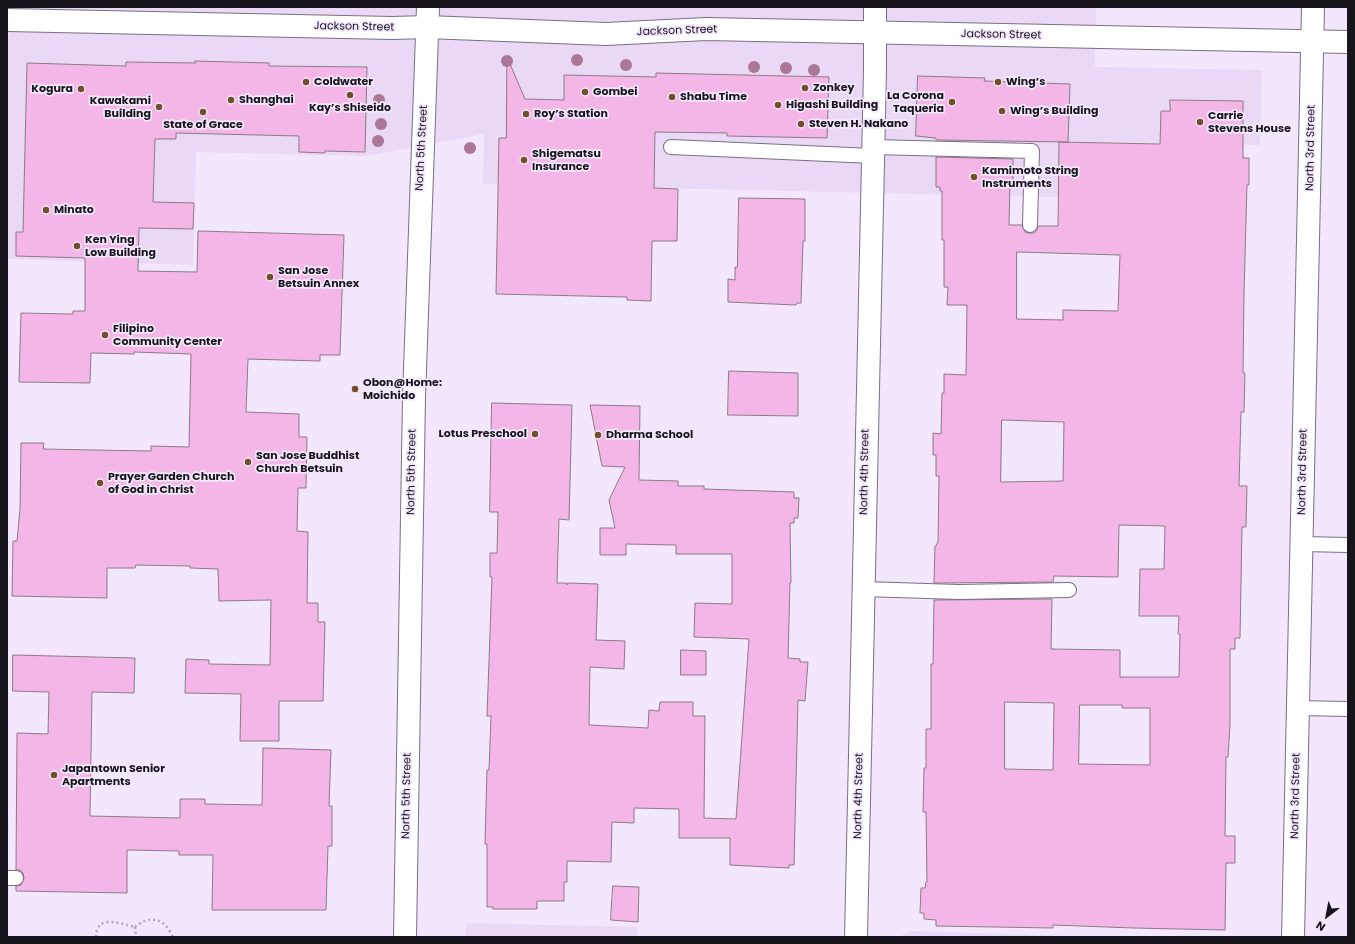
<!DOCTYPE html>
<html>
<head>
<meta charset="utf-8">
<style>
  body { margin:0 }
  #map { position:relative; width:1355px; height:944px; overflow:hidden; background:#f3e7fd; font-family:Poppins,sans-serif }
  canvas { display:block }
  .frame { position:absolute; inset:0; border:8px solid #18141c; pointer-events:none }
  .north { position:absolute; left:1307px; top:896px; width:40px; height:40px; -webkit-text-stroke:3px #f3e7fd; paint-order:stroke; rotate:212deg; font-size:11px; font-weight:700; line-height:16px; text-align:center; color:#18141c }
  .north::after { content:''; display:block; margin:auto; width:14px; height:18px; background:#18141c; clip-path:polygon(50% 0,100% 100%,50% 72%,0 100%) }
</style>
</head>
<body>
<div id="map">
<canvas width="1355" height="944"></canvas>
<div class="frame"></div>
<div class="north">N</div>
</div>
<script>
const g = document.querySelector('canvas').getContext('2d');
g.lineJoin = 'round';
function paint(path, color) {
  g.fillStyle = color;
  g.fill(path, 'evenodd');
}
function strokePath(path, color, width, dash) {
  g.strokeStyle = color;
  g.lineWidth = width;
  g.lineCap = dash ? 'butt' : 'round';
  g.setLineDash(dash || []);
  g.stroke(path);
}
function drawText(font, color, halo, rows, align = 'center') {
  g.font = font + ' Poppins,sans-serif';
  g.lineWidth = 3.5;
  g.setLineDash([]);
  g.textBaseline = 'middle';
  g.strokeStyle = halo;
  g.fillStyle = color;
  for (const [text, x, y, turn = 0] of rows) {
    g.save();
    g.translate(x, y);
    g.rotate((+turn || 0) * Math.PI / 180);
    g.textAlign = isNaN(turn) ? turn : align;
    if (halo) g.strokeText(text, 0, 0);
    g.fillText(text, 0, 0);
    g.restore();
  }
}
paint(new Path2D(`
  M9,7H1096L1095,67L1262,70L1260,145L1093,142L1091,198L483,184L484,134L366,156L196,152L193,265L7,259V104Z
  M466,923L637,927V937H465Z
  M910,931L1074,936V937H899Z`), '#e9d9f6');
const building = new Path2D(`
  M507,57L525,99L564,100V75L656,77V73L829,77L827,138L727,136V133L655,132L654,188L678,189L677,241H652L651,301L627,300V297L496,294L499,138H506Z
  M195,61L269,63V66L367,67L365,152L325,151V153L299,152V136L176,133V139H155L153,202L194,203L193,229L139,228L138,271L197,272L198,231L344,235L340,355H320V361L248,359L246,412L299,414V437H307L306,488H298L297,531L308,532L307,603H318V622H325L323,701H279V741H240L241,694L185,693L186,659L209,660V664L270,665L271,600L219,601L218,569L190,568V566L136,565L135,568H107V598L12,596L13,541H17L20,509L21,443H44L43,449L151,451V446L189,447L191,354L134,352V354L91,353L90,383L19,382L21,313L73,314V311H85V258L16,256V232H23L27,63L126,66V62L195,63Z
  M918,76L985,78L984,81L1070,84L1068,142L936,140V138L916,136Z
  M1170,100L1243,101V158H1249V185H1247L1244,295L1243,373H1245L1244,412H1241L1239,486H1247L1246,527H1242L1240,638H1235V649H1230V725L1228,757H1226L1225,836H1235V863H1226L1225,930L1134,928L1053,925V928L936,926V920L924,919V913H920L921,888H925L926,882H927L926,812H923L924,768H926V729H931V664H933L934,600L1052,599L1051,649L1120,650V677H1179L1180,634H1178L1179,616H1139L1140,569H1164L1165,526L1119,525L1118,577L1054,576L1053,582L934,583L935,546H936L938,541L939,476H936V455H933V433L941,434L942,393H944V374L966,375L967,305H947L948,287H944V240H942V191H940V187H936V157L1013,159V182H1010L1009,225H1022L1025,232L1029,233H1034L1037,230L1038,226H1058L1059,142L1160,144L1161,111H1170ZM1017,252L1120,255L1118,311L1063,310V320L1017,319ZM1002,420L1064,422L1063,481L1001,482ZM1005,702L1054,703L1053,770L1005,769ZM1080,705H1122V708H1150V765L1079,764Z
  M739,198L805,199V241H803L801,303H797L796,305L728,302V279L735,280V267H737Z
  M729,371L798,373V416L728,415Z
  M492,403L572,405L569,520L559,519L557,583H567V585L568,583L598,584L596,640L625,641L624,669L590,667L589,725L648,728L649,710L659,711L660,702H693V716H705L704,818L736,819L749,639L694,637L695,603L732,604V554H676V545L626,544V555H600V528H615L609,500L625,467L602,466L590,405L640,406L639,480L678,481V486H704V489L794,492V498H799L798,518H794V523H790L791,583H790L788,658L800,659V662H808L805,701L798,700L794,865H789V868L730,865V838H679V809L634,808V823L612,822L611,862L567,861V882H564V901H537V909H493V907H487V844H485L487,770H489L491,716H487L492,577H490V553H497L498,512H490Z
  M681,650L706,651V675H681Z
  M13,655L135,658L134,693L92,692L90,816L180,818V799H205V804L262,805L263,748L331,750L329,806H332V846H328L326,910H212L213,855H179V851L127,850V893L16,891V886L21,885L24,878L23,873L20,870H16L17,733L48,734L49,692L13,691Z
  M613,886L639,887L638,922L611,920Z`);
paint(building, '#f4b6e7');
strokePath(building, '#8d7988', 1);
const service = new Path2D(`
  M671,147L873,156
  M873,147L1032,151L1030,225
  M1302,544L1348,545
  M863,589L959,592L1069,590
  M1298,708L1348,709
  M7,878H16`);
const minor = new Path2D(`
  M405,937L414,397L428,7
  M1293,937L1313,7`);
const tertiary = new Path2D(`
  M7,20L392,28L427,27L606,34L706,29L1348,42`);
const secondary = new Path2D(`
  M856,937L875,70V7`);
strokePath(service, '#7a6f83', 16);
strokePath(minor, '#7a6f83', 24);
strokePath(tertiary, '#7a6f83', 24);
strokePath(secondary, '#7a6f83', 24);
strokePath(new Path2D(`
  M135,927C144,919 157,916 166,926C169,929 171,934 173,937
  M135,927L136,937
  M96,937C96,913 122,924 135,927`), '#b1a7b9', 2.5, [2, 3]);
strokePath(service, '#fff', 14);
strokePath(minor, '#fff', 22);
strokePath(tertiary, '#fff', 22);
strokePath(secondary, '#fff', 22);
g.fillStyle = '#ac7797';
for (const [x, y] of [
  [577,60],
  [507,61],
  [626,65],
  [754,67],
  [786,68],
  [814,70],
  [379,100],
  [381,124],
  [378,141],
  [470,148]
]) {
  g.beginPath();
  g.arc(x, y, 6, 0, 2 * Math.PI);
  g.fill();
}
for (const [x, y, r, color] of [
  [306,82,4,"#734f29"],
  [998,82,4,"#734f29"],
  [805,88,4,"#734f29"],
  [81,89,4,"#734f29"],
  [585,92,4,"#734f29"],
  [350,95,4,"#734f29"],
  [672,97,4,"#734f29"],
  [231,100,4,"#734f29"],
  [952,102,4,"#734f29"],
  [778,105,4,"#734f29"],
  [159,107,4,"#734f29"],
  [1002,111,4,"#734f29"],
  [203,112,4,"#734f29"],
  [526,114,4,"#734f29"],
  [1200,122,4,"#734f29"],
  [801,124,4,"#734f29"],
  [524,160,4,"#734f29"],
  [974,177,4,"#734f29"],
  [46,210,4,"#734f29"],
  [77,246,4,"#734f29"],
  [270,277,4,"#734f29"],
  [105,335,4,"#734f29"],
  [355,389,4,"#734f29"],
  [535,434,4,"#734f29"],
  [598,435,4,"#734f29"],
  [248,462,4,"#734f29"],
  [100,483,4,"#734f29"],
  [54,775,4,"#734f29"]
]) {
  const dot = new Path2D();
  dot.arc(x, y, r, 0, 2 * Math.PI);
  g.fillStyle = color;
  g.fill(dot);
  strokePath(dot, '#f3e7fd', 1.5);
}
drawText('11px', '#18141c', '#f3e7fd', [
  ["Jackson Street",354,27,1],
  ["Jackson Street",677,31,-2],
  ["Jackson Street",1001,35,1],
  ["North 5th Street",422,148,-87],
  ["North 3rd Street",1311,148,-89],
  ["North 5th Street",412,472,-89],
  ["North 4th Street",865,472,-89],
  ["North 3rd Street",1303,472,-89],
  ["North 5th Street",407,796,-89],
  ["North 4th Street",859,796,-89],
  ["North 3rd Street",1296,796,-89]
]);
drawText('bold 11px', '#18141c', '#f3e7fd', [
  ["Coldwater",314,82],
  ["Wing’s",1006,82],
  ["Zonkey",813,88],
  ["Kogura",73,89,"right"],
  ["Gombei",593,92],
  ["La Corona",944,96,"right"],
  ["Taqueria",944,109,"right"],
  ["Shabu Time",680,97],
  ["Shanghai",239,100],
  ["Kawakami",151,101,"right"],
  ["Building",151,114,"right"],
  ["Higashi Building",786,105],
  ["Kay’s Shiseido",350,108,"center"],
  ["Wing’s Building",1010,111],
  ["Roy’s Station",534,114],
  ["Carrie",1208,116],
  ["Stevens House",1208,129],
  ["Steven H. Nakano",809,124],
  ["State of Grace",203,125,"center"],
  ["Shigematsu",532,154],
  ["Insurance",532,167],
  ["Kamimoto String",982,171],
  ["Instruments",982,184],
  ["Minato",54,210],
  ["Ken Ying",85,240],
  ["Low Building",85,253],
  ["San Jose",278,271],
  ["Betsuin Annex",278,284],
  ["Filipino",113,329],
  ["Community Center",113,342],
  ["Obon@Home:",363,383],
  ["Moichido",363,396],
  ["Lotus Preschool",527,434,"right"],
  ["Dharma School",606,435],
  ["San Jose Buddhist",256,456],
  ["Church Betsuin",256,469],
  ["Prayer Garden Church",108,477],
  ["of God in Christ",108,490],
  ["Japantown Senior",62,769],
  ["Apartments",62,782]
], 'left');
</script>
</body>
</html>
